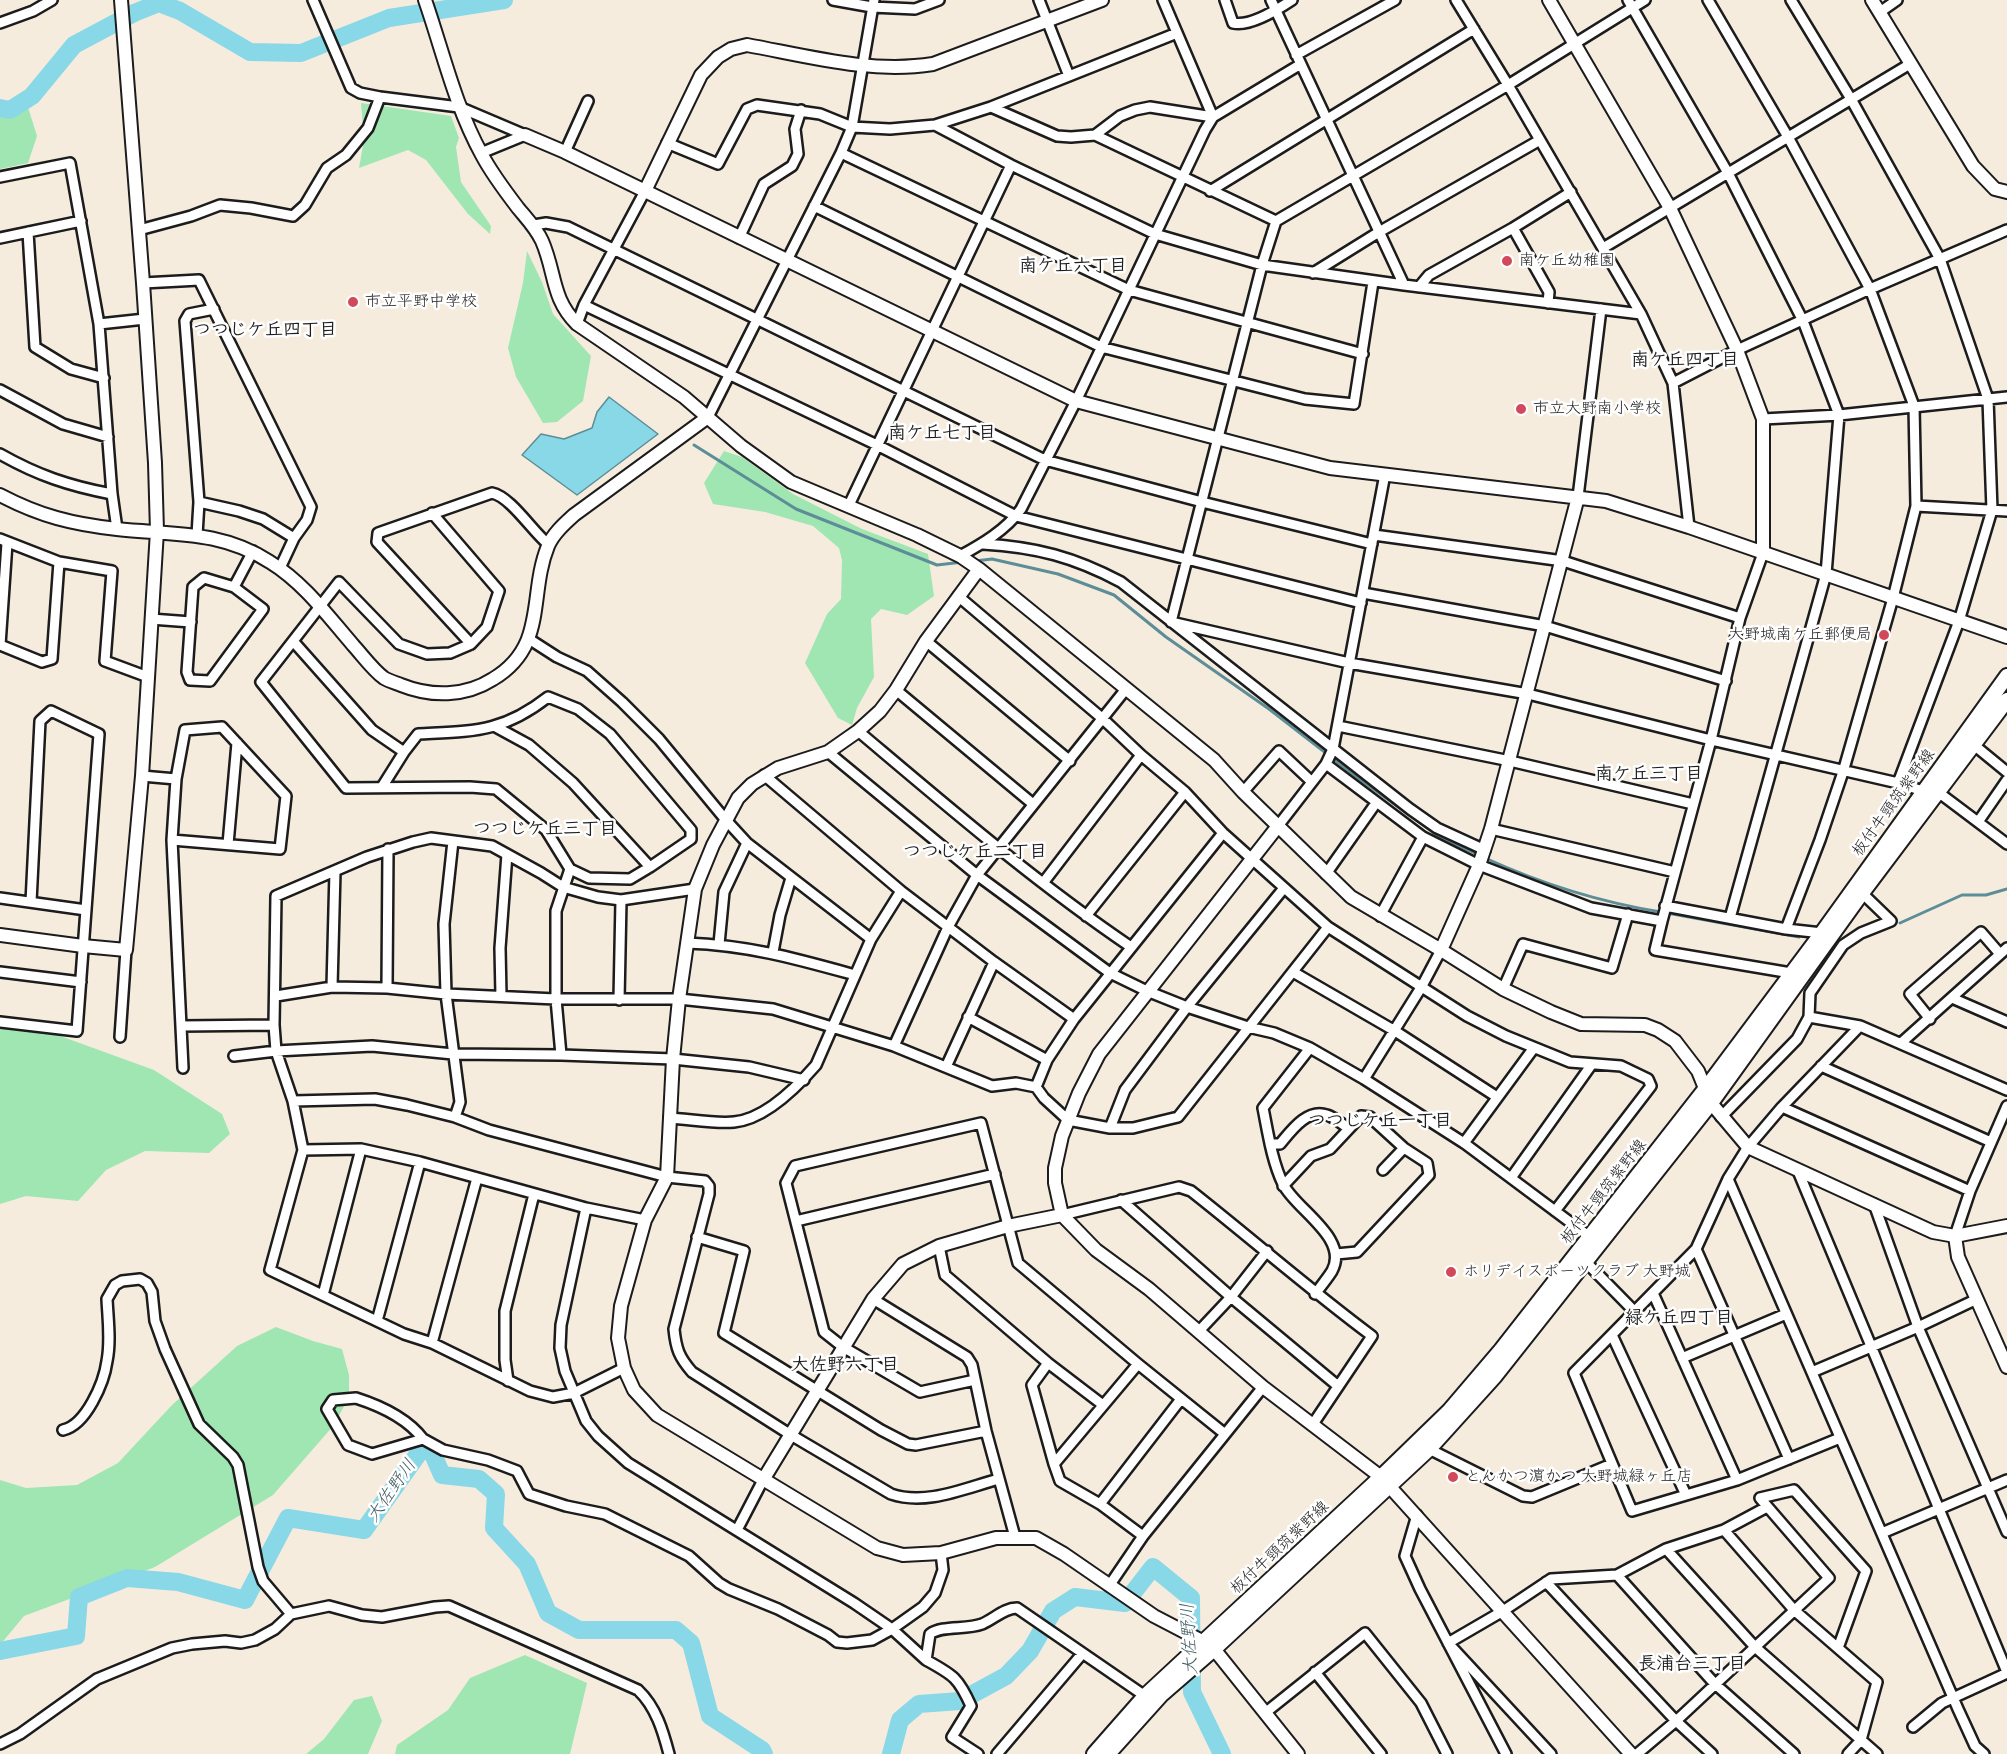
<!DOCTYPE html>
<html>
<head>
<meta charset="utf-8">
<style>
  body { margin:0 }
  canvas { display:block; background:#f5ecde }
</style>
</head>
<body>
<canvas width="2007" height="1754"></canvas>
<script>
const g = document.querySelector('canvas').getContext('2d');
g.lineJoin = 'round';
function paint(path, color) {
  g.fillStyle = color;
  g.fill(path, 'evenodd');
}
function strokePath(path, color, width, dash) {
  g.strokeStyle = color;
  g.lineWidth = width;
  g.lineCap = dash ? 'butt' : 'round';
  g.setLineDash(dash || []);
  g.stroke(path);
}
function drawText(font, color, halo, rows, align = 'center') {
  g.font = font + ' Pangolin,"Klee One",sans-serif';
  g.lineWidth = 5;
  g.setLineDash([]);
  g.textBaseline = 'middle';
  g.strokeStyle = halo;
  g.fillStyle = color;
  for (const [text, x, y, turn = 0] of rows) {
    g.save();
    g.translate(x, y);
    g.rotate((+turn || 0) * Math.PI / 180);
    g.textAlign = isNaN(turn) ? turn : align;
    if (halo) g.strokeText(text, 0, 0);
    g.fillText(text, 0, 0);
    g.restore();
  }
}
paint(new Path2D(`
  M361,103L451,116L459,138L456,147L461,182L491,226L490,234L468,214L426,160L408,150L359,168L364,140Z
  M27,104L37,136L28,163L0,169V108Z
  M527,251L542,282L553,314L591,356L583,401L557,422L543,423L516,377L508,348L523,283Z
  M724,451L742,457L793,494L862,529L928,554L934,596L907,615L881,609L871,619L874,677L857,708L852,725L838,718L805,663L827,614L841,599L842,560L839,548L813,526L765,512L713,504L704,483Z
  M0,1029H41L154,1070L222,1114L230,1134L209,1153L145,1151L106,1170L78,1201L26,1196L0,1204Z
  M276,1327L313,1341L342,1349L349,1375V1397L334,1425L273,1495L155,1567L24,1616L0,1645V1480L26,1488L77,1485L118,1463L172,1405L237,1346Z
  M525,1655L587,1683L570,1754H395L397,1745L448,1710L470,1678Z
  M372,1696L382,1721L368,1754H306L324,1739L354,1700Z`), '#a0e6b2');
const water = new Path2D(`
  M609,397L658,434L577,495L522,455L541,434L564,439L592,428L597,412Z`);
paint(water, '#89d8e7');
strokePath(water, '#5d8d96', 1.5);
strokePath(new Path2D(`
  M694,445L796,509L937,565L963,562
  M975,561L992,559L1058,574L1114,595L1166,637L1269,709L1353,774L1441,838L1479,855
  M1485,858C1542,884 1599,902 1661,912
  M1667,913L1799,937
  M1900,923L1962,895H1986L2007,889`), '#5d8d96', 3);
strokePath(new Path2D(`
  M0,108L10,110L32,96L74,45L134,13L159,3L180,11L250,52L301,53L389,18L504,0
  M0,1651L76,1636L79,1597L127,1578L178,1582L245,1600L288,1518L364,1530L421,1450L432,1452L442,1475L479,1479L496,1494L494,1528L527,1564L548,1613L579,1630H676L691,1643L710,1716L762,1750L764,1754
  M891,1754L900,1720L919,1704L960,1701L1006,1676L1030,1651L1053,1611L1075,1597L1125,1603L1153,1567L1191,1598L1192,1692L1222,1754`), '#89d8e7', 18);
const minor = new Path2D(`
  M313,0L351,88L360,93L380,97L459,107L525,135
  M833,0L872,7L915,9L939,0
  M1039,0L1069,76
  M1163,0L1213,117
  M1225,0L1233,23C1250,27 1277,10 1292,0
  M1271,0L1404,285L1641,314
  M1456,0L1508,85L1641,314L1673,383L1689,527
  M1628,0L1728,173L1803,321L1839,415L1826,574L1730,918
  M1708,0L1788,137L1870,289L1914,406L1916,506L1893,598L1843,772L1820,840L1786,929
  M1791,0L1851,99L1940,259L1988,399L1992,510L1959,621L1898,783
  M1880,12L1897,0
  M0,23L33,11L52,0
  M1296,55L1395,0
  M991,107L1057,136L1071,137L1095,135L1120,116L1135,110L1150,107L1213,117
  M935,125L1011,165L1155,234L1262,265L1404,285
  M1095,135L1276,221
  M667,143L718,164L747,109L757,105L820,114L852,127L890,129L935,125L991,107L1177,33
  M565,152L588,101
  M481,153L525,135
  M841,153L1129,290L1363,354
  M0,177L70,163L99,324L112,494L117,529
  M1210,191L1474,29
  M814,206L1101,347L1305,399L1354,404L1373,282
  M534,225L546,223L568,227L1045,460L1202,502L1372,544
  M1513,228L1549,292L1548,303
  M139,230L191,216L220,205L251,208L293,216L305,205L327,168L346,155L368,128L380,97
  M28,232L35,347L71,369L104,378
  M0,238L81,221
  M739,238L764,184L792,166L798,154L795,129L801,110
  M1603,248L1910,64
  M1313,273L1379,232L1540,140
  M143,283L199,280L311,507L307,520L294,538L280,568
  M1419,287L1429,275L1513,228L1571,192
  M584,305L877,445L1016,516L1361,603
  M99,324L145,319
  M577,324L584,305L645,191
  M1673,383L1737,350L1870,289L2007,230
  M0,390L63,424L108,437
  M708,417L841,153L852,127L874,0
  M1763,419L1839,415L2007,397
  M0,454C37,475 69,486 112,494
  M1578,497L1601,309
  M199,502L239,511L263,519L294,538
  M849,505L1011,165
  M1916,506L2007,511
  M197,535L199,502L185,321L189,314L214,309
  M1374,535L1563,561L1740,618
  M0,539L59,562L112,571L105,661L148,677
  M7,543L0,645L42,662L52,659L59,562
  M983,544C1036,547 1074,557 1121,582L1410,809L1437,828L1485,850
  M960,556C982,544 1006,530 1021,509L1076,401L1205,130L1213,117L1301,64
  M204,578L234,587L263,609L210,681L190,680L187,672L193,587Z
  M234,587L253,551
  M1363,593L1545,626L1726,681
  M958,596L1103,719L1141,755L1185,792L1223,833L1328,927L1467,1016L1506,1036L1570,1062L1621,1066L1648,1079L1651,1086L1555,1211
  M151,619L191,622
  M1171,622L1262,265L1276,221L1508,85L1645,0
  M1171,622L1349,663L1528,694L1711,740L1898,783L1923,791
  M529,639L557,657L587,671L622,702L659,739L725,819L747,843L871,939
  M293,641L372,730L404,752
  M926,641L1070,761
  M471,644L377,542L378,533L492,493C511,497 532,531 549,545
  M896,690L1033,804
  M1338,726L1510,761L1693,804
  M496,727L529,745L573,783L650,867
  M858,731C947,806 1035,882 1131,947
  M1974,745L2007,772
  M828,752L977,875L1110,973L1147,991L1187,1007L1248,1027L1274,1033L1310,1048L1364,1079L1464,1143L1590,1237
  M1326,764L1423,837L1479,865L1591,908L1662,921L1711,740L1740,618L1763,553
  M764,775L901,891L994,962L1074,1019
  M142,776L176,779
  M382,787L404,752L418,734C473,731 502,733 548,697L578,709L610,734L691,830V839L650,867L630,879L589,878L570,869L546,830L496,789L470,787L346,788L261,682L339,582L399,644L427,654L450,653L471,644L487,627L499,591L432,513
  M1243,792L1279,751L1312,782
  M1938,792L2007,844
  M1978,822L2007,780
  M1278,826L1326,764L1333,749L1385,474
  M1491,829L1675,872
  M172,840L280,849L286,796L222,727L185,730L176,779L172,840L183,1068
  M453,841L444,924L446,994L460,1102L455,1117
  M228,844L237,743
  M1326,874L1376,803
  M1043,883L1141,755
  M0,898L86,910
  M1665,906L1786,929L1822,933
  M1086,916L1185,792
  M1380,916L1423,837
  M1662,921L1655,950L1791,973
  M687,943C748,945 797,959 855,975
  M719,944L724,892L747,843
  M773,952L780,915L791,878
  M0,972L81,982
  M1293,972L1395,1031L1497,1097
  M332,987L335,871
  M387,988L388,849
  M1503,989L1523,944L1612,968L1628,914
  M276,996L332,987L387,988L446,994L556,999H679L773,1009L894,1046L992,1086L1016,1083L1036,1087L1044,1098L1068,1120L1110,1128H1133L1178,1117L1328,927
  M501,996L500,948L507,854
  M1952,998L2007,1022
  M619,1000L621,900
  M968,1017L1047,1060
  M1809,1017L1860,1026
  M1930,1019L1910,994L1981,932L2000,954
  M0,1022L77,1031L99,734L51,711L40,721L31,902
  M182,1026L274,1025
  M120,1037L126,950
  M1901,1043L2007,948
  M894,1046L948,927L977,875L1126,689
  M1310,1048L1263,1108C1268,1133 1272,1161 1283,1184C1295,1209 1350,1238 1332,1271C1327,1279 1321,1286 1315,1294
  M561,1055L556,999V911L570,869
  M234,1056L276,1051L372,1046L453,1054L561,1055L673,1059L749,1067L804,1080
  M1821,1066L1991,1142
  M946,1067L994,962
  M1364,1079L1422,986L1441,950
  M1036,1087L1047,1060L1074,1019L1223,833
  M293,1101L375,1099L407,1105L455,1117L489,1130L667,1177L705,1181L709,1186V1194L674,1329C676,1349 679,1357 692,1372L791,1435L891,1494C926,1506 965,1488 999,1479
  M1782,1107L1970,1191
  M1721,1117L1797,1039L1809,1017L1810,993L1843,945L1861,933L1891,921L1862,893
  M669,1118C689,1119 715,1124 734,1122C765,1119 796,1088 816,1065L871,939L901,891
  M1110,1128L1125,1090L1187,1007L1284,888
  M1464,1143L1533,1049
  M1270,1144H1280C1291,1131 1307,1108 1327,1115C1334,1117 1342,1124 1348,1128
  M303,1150L361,1149L420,1162L586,1208L645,1220
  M1383,1170L1404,1148
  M1798,1171L2007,1672
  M1511,1178L1592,1064
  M1728,1179L1958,1709L1975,1746L1984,1754
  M1283,1186L1311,1156L1330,1149L1361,1116L1370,1117L1404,1148L1427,1163L1429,1175L1357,1252L1336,1254
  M1121,1200L1231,1297L1338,1386
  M1874,1204L1918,1327L2007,1532
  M586,1208L561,1325L560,1348L565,1371L586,1421L598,1436L628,1463L854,1603L892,1629L926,1660
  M1062,1215L1179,1187L1191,1191C1252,1239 1310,1290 1372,1336L1313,1424
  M796,1221L995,1174
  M1955,1236L1970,1191L2007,1106
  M697,1237L744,1251L724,1333L881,1430L908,1444L916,1445L986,1431
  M939,1246L945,1275L1048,1363L1103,1405
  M1696,1249L1789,1459
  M1582,1258L1635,1312
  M1653,1293L1737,1480
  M323,1295L361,1149
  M873,1299L967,1357L972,1365L986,1431L1015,1537
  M377,1321L420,1162
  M1199,1331L1231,1297L1267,1251
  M1612,1335L1686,1495
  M432,1343L477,1178
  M1682,1358L1786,1314
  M1048,1363L1032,1385L1054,1464L1060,1481L1100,1504L1143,1536
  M624,1368L574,1393L553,1397L530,1391L432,1343L404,1334L270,1270L303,1150L293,1101L276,1051L274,1025L276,896L367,857L413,842L431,838L492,846L541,873L563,887L598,897L621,900L695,889
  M1812,1372L1918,1327L1977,1299
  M975,1380L920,1392L843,1347L824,1332L786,1183L795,1166L981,1123L1018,1263L1138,1364L1225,1434
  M508,1381L505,1360V1311L534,1194
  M356,1398C381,1406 407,1418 423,1439L372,1454L348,1445L327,1409L333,1400Z
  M63,1430C86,1425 104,1383 107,1361C111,1341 108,1320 107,1299L115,1285L122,1281L140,1279L147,1283L152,1292L155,1321L165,1349L199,1424L233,1457L238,1465L258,1567L263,1581L291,1614
  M1840,1438L1737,1480L1632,1511L1574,1373L1696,1249L1728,1179L1748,1147L1782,1107L1860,1026L2007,1090
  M423,1439L443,1450L488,1460L517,1471L529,1494L566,1506L605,1514L689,1556L719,1583L729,1589L778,1609L828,1635L837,1642L847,1643L872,1640L892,1629L923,1607L935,1593L943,1570L941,1553
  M1429,1449L1523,1496L1532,1497L1612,1464
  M1054,1464L1138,1364
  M1100,1504L1181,1399
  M1417,1515L1405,1556L1420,1589L1506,1754
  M737,1530L763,1480
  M1724,1530L1794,1610L1877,1682L1861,1740L1848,1754
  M1882,1533L2007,1480
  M1666,1549L1755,1647L1877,1754
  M1617,1575L1714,1683L1794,1754
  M1546,1582L1676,1721L1712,1754
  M1109,1586L1143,1536L1263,1387
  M1315,1672L1381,1754
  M1265,1713L1365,1633L1421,1703L1447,1754
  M1913,1727L1942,1703L2007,1673
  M0,1744L20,1734L97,1679L172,1648L192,1644L225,1641L241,1643L255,1640L275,1629L291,1614L329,1606L362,1615L382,1617L435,1607L449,1606L638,1690C656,1707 663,1731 669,1754
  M978,1754L952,1737L971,1706C958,1677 953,1675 926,1660L930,1634C942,1625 966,1630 982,1624C994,1619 1004,1608 1017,1608L1145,1696
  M997,1754L1082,1654
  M1551,1754L1448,1643L1503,1611L1551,1579L1617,1575L1666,1549L1724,1530L1767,1507
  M1637,1754L1676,1721L1829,1578L1760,1498L1794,1490L1866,1571L1838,1648`);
const tertiary = new Path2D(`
  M425,0C443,52 455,106 482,155C492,174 505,191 518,208C527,219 536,228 542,241C556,273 551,298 577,324L684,397L741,446L791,482L917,535L960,556L979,569L1214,760L1243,792L1351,897L1441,950L1503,989L1551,1012L1581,1024L1645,1025L1658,1030L1675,1041L1698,1071L1711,1103L1748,1147L1933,1232L1955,1236L2007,1226
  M1549,0L1670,208L1737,350L1763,419V553
  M1872,0L1973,166L1995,189L2007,192
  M525,135L565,152L1076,401L1330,468L1606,501L1689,527L2007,637
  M645,191L701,75L718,57L731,49L747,45C807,56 872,74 933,64L1102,0
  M0,495C40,516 72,524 117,529C172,535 221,530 270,562C304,583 327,615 353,645C363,656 373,670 384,678C389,681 396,683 401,685C431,697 465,697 493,679C548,646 528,595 548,546C553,534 564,524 574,515L708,417
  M979,569L926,641L896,690L880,711L858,731L828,752L778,768L752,784L738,798L713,845L695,889L679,999L673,1059L667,1177L645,1220L621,1306L618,1338L624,1368L634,1390L657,1415L877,1548L903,1555L941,1553L996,1538H1036L1064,1554L1154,1616L1202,1641L1214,1649L1298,1754
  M1278,826L1099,1054L1079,1093L1062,1136L1055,1168V1183L1062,1215L1096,1250L1149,1289L1263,1387L1381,1477L1631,1754
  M0,935L83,946L126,950L142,776L157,531L155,463L143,283L121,0
  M1441,950L1479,865L1491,829L1578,497
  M1955,1236L1958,1257L2007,1367
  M763,1480L873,1299L903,1264L939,1246L1008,1226L1062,1215`);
const secondary = new Path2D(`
  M1094,1754L1145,1696L1381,1477L1449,1411L1501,1350L1706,1088L1822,933L2007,676
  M1108,1754L1161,1695L1214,1649L1429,1449L1495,1376L1711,1103L1862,893L2007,700`);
strokePath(minor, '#1c1c1c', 14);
strokePath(tertiary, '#1c1c1c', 16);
strokePath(secondary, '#1c1c1c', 18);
strokePath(minor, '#fff', 9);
strokePath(tertiary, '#fff', 12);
strokePath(secondary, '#fff', 14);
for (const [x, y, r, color] of [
  [1507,261,6,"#d1495b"],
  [353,302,6,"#d1495b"],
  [1521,409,6,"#d1495b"],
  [1884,635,6,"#d1495b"],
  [1451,1272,6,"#d1495b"],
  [1453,1477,6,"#d1495b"]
]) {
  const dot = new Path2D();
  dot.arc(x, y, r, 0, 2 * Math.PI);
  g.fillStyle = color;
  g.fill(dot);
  strokePath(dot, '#fff', 2);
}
drawText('16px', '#1c1c1c', '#fff', [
  ["南ケ丘幼稚園",1519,261],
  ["市立平野中学校",365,302],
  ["市立大野南小学校",1533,409],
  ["大野城南ケ丘郵便局",1872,635,"right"],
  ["ホリデイスポーツクラブ 大野城",1463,1272],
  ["とんかつ濵かつ 大野城緑ヶ丘店",1465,1477]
], 'left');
drawText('16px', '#1c1c1c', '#fff', [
  ["板付牛頸筑紫野線",1894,803,-54],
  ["板付牛頸筑紫野線",1604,1192,-52],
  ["板付牛頸筑紫野線",1280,1548,-43]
]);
drawText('bold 18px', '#1c1c1c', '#fff', [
  ["南ケ丘六丁目",1073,266],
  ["つつじケ丘四丁目",265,330],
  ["南ケ丘四丁目",1685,360],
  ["南ケ丘七丁目",942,433],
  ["南ケ丘三丁目",1649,774],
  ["つつじケ丘三丁目",545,829],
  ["つつじケ丘二丁目",975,852],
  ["つつじケ丘一丁目",1380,1121],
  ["緑ケ丘四丁目",1679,1318],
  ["大佐野六丁目",845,1365],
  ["長浦台三丁目",1692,1664]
]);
drawText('italic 18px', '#425e63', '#fff', [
  ["大佐野川",392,1491,-55],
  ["大佐野川",1190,1639,-93]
]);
</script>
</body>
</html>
